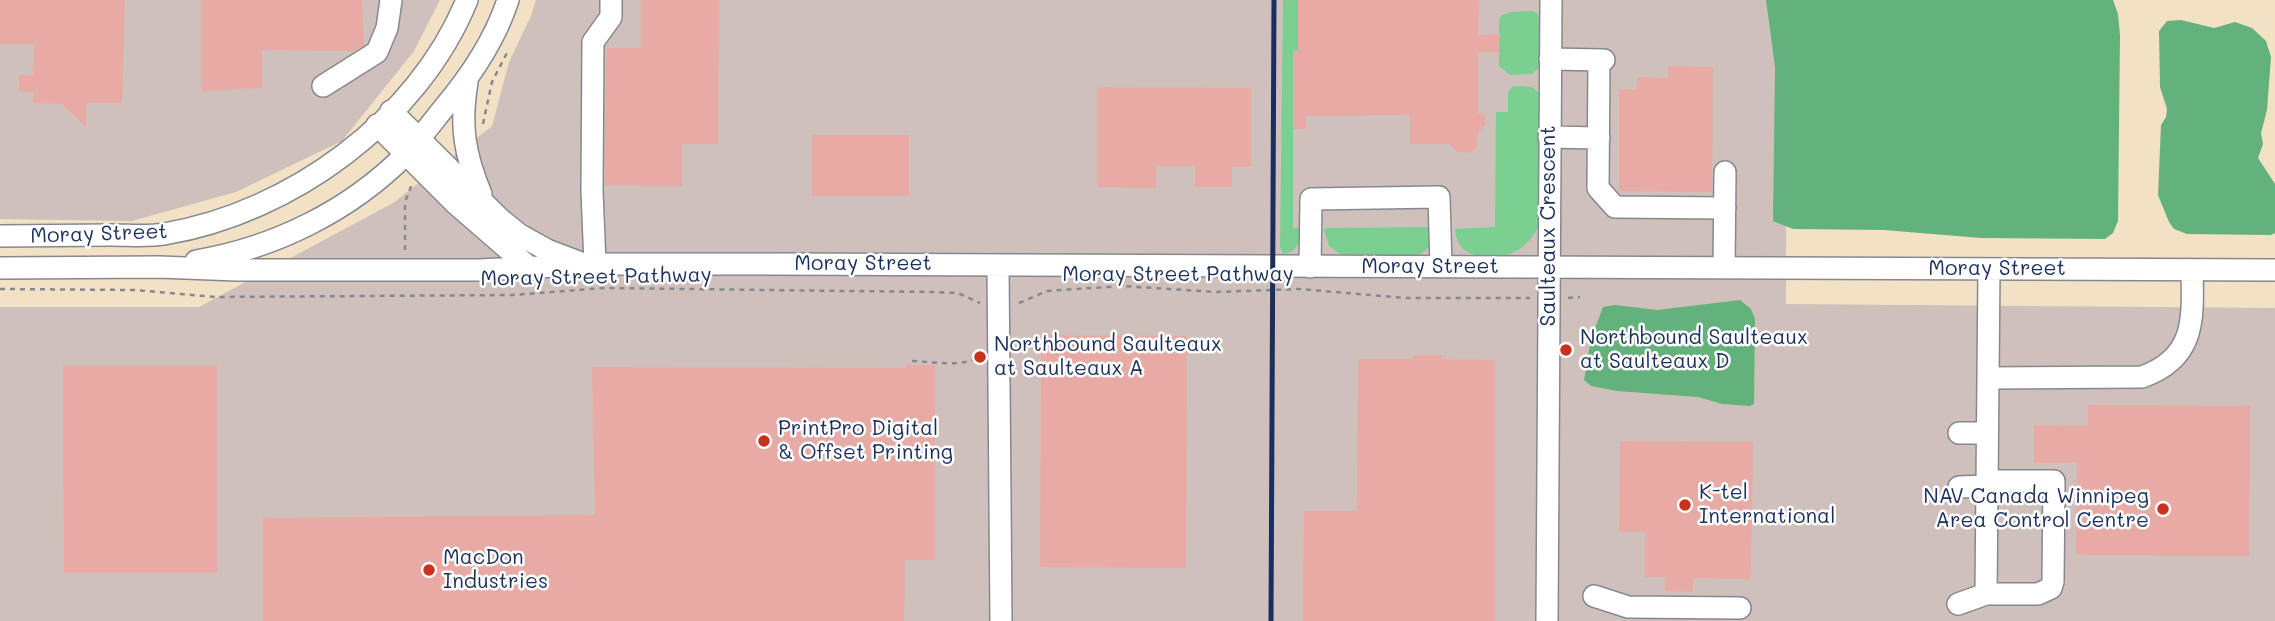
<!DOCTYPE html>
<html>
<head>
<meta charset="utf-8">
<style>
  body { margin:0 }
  canvas { display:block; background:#f2e1c4 }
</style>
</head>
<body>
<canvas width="2275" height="621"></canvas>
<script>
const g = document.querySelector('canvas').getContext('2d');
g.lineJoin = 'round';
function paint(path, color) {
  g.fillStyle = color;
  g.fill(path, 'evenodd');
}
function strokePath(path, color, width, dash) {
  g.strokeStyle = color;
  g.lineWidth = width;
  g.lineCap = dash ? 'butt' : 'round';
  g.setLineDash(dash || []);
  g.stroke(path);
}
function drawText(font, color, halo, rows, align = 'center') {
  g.font = font + ' Mali,sans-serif';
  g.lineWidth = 5;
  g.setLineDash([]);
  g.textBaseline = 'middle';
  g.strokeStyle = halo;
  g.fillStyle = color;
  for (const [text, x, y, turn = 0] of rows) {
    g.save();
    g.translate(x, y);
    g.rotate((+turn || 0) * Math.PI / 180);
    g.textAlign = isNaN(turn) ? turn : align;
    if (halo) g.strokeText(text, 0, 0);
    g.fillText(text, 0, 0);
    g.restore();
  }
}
paint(new Path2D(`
  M0,0H440L414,51L342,141L236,192L132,221L0,219Z
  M536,0H1787L1786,304L2275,308V621H0V307H199L393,203L492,126L509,62L531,16Z`), '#d0c0bc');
paint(new Path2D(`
  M1283,0H1298V50L1293,51V228H1303C1301,240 1297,253 1283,254L1280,247Z
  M1531,11L1537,13L1542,23L1541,67L1531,74L1510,75L1499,66V21L1501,16L1510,12Z
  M1513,86L1532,87L1540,94L1539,225C1533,237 1525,248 1512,253C1505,256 1497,256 1490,256C1469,256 1457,251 1455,229L1495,227L1496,112H1508V92Z
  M1433,227C1432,242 1431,252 1414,256L1340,254L1329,246L1324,230L1326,228Z`), '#7bcf91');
paint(new Path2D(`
  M1766,0H2113L2118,14L2120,35L2118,221L2113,233L2105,239L1981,238L1884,230L1793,229L1773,221L1775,67Z
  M2181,20L2214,28L2235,22L2252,28L2266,41L2271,57L2267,110L2261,133L2263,144L2258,158L2275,184V233L2271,235L2187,234L2174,229L2169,222L2158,195L2161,125L2166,117L2167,109L2160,87L2159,31L2167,21Z
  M1740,300L1751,309L1755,319L1754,404L1750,406L1722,404L1698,397L1617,391L1591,386L1584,380L1591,339L1603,307L1615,305L1657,310Z`), '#64b27b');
paint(new Path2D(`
  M0,0H125L122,103H86V127L62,104L33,103V92H19V75H33L34,44H0Z
  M201,0H362L364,45L354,51L262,50V88L201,91Z
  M641,0H719L718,144H682V186L605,185L606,48H641Z
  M1298,0H1479L1478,35L1500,34L1499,52H1478V113L1485,114V125L1478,132L1477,146L1471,153L1457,152L1449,144H1410V115L1306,116V129H1293V50H1298Z
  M1668,66L1713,67L1712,192L1619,191V89H1637V77L1668,78Z
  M1097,87L1251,88V167H1232V187H1195V166H1156V188L1097,187Z
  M812,135H909V196H812Z
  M1041,335L1187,336L1186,568L1040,567Z
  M1413,355H1441L1442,359L1495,360V621H1303L1304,511H1357L1358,359H1413Z
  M905,365H935V560H905L904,621H263V518L595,515L592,367L905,368Z
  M63,366H217V573H64Z
  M2088,405L2250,406L2249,556L2076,555L2077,463H2034V425L2088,426Z
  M1620,441L1753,442L1751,579L1693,578V592L1665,591V577H1645V532H1619Z`), '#e7aaa5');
const minor = new Path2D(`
  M1550,59L1604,60
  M1599,60L1598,188L1615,207L1725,208
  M467,82C460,125 464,153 481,194
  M323,86L377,52L387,28L391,0
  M391,111L500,219L520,235L547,250L581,263
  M377,125L456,204L531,269
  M1549,137L1599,138
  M0,236C37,236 74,235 111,235C129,235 147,237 164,234C291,213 418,120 467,0
  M196,261C274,248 350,211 406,154C419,140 431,124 443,109C470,77 495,40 508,0
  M595,264L592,191L593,42L611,17V0
  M998,265L1001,621
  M1310,267L1311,199L1439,197L1441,267
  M0,268L159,267L237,270H480L595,264H772L2275,270
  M1724,268L1725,172
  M1988,378L2142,377C2196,358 2193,319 2192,270
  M1959,433H1987
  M1959,487L1987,486
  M1986,594L1989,269
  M1594,596L1628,607L1740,608
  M1958,604L1986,594H2038L2051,588L2053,582L2054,481H1987
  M1547,621L1551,0`);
strokePath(minor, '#868891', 24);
strokePath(new Path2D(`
  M483,124L492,82L509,49
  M405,250V202L412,184
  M0,289L135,290L215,297L512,295L604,288L931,292L958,293L980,303
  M1568,298L1580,297
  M1019,303L1047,291L1122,286L1216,292L1299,289L1406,298H1530
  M912,361C936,362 956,367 979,358`), '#868891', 2.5, [5, 5]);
strokePath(minor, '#fff', 21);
strokePath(new Path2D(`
  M1271,621L1274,0`), '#1b2f5e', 5);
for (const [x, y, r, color] of [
  [1566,350,7,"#c8321e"],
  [980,357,7,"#c8321e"],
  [764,441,7,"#c8321e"],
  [1685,505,7,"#c8321e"],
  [2163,509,7,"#c8321e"],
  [429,570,7,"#c8321e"]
]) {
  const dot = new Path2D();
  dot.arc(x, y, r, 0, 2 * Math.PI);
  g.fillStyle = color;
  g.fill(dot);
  strokePath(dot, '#fff', 2.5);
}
drawText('21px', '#1b2f5e', '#fff', [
  ["Saulteaux Crescent",1549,226,-90],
  ["Moray Street",99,234,-2],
  ["Moray Street",863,264],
  ["Moray Street",1430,267],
  ["Moray Street",1997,269],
  ["Moray Street Pathway",1178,275],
  ["Moray Street Pathway",596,277,-1]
]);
drawText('21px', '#1b2f5e', '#fff', [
  ["Northbound Saulteaux",1580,338],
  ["at Saulteaux D",1580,362],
  ["Northbound Saulteaux",994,345],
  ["at Saulteaux A",994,369],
  ["PrintPro Digital",778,429],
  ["& Offset Printing",778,453],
  ["K-tel",1699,493],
  ["International",1699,517],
  ["NAV Canada Winnipeg",2149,497,"right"],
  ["Area Control Centre",2149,521,"right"],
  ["MacDon",443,558],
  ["Industries",443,582]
], 'left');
</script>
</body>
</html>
